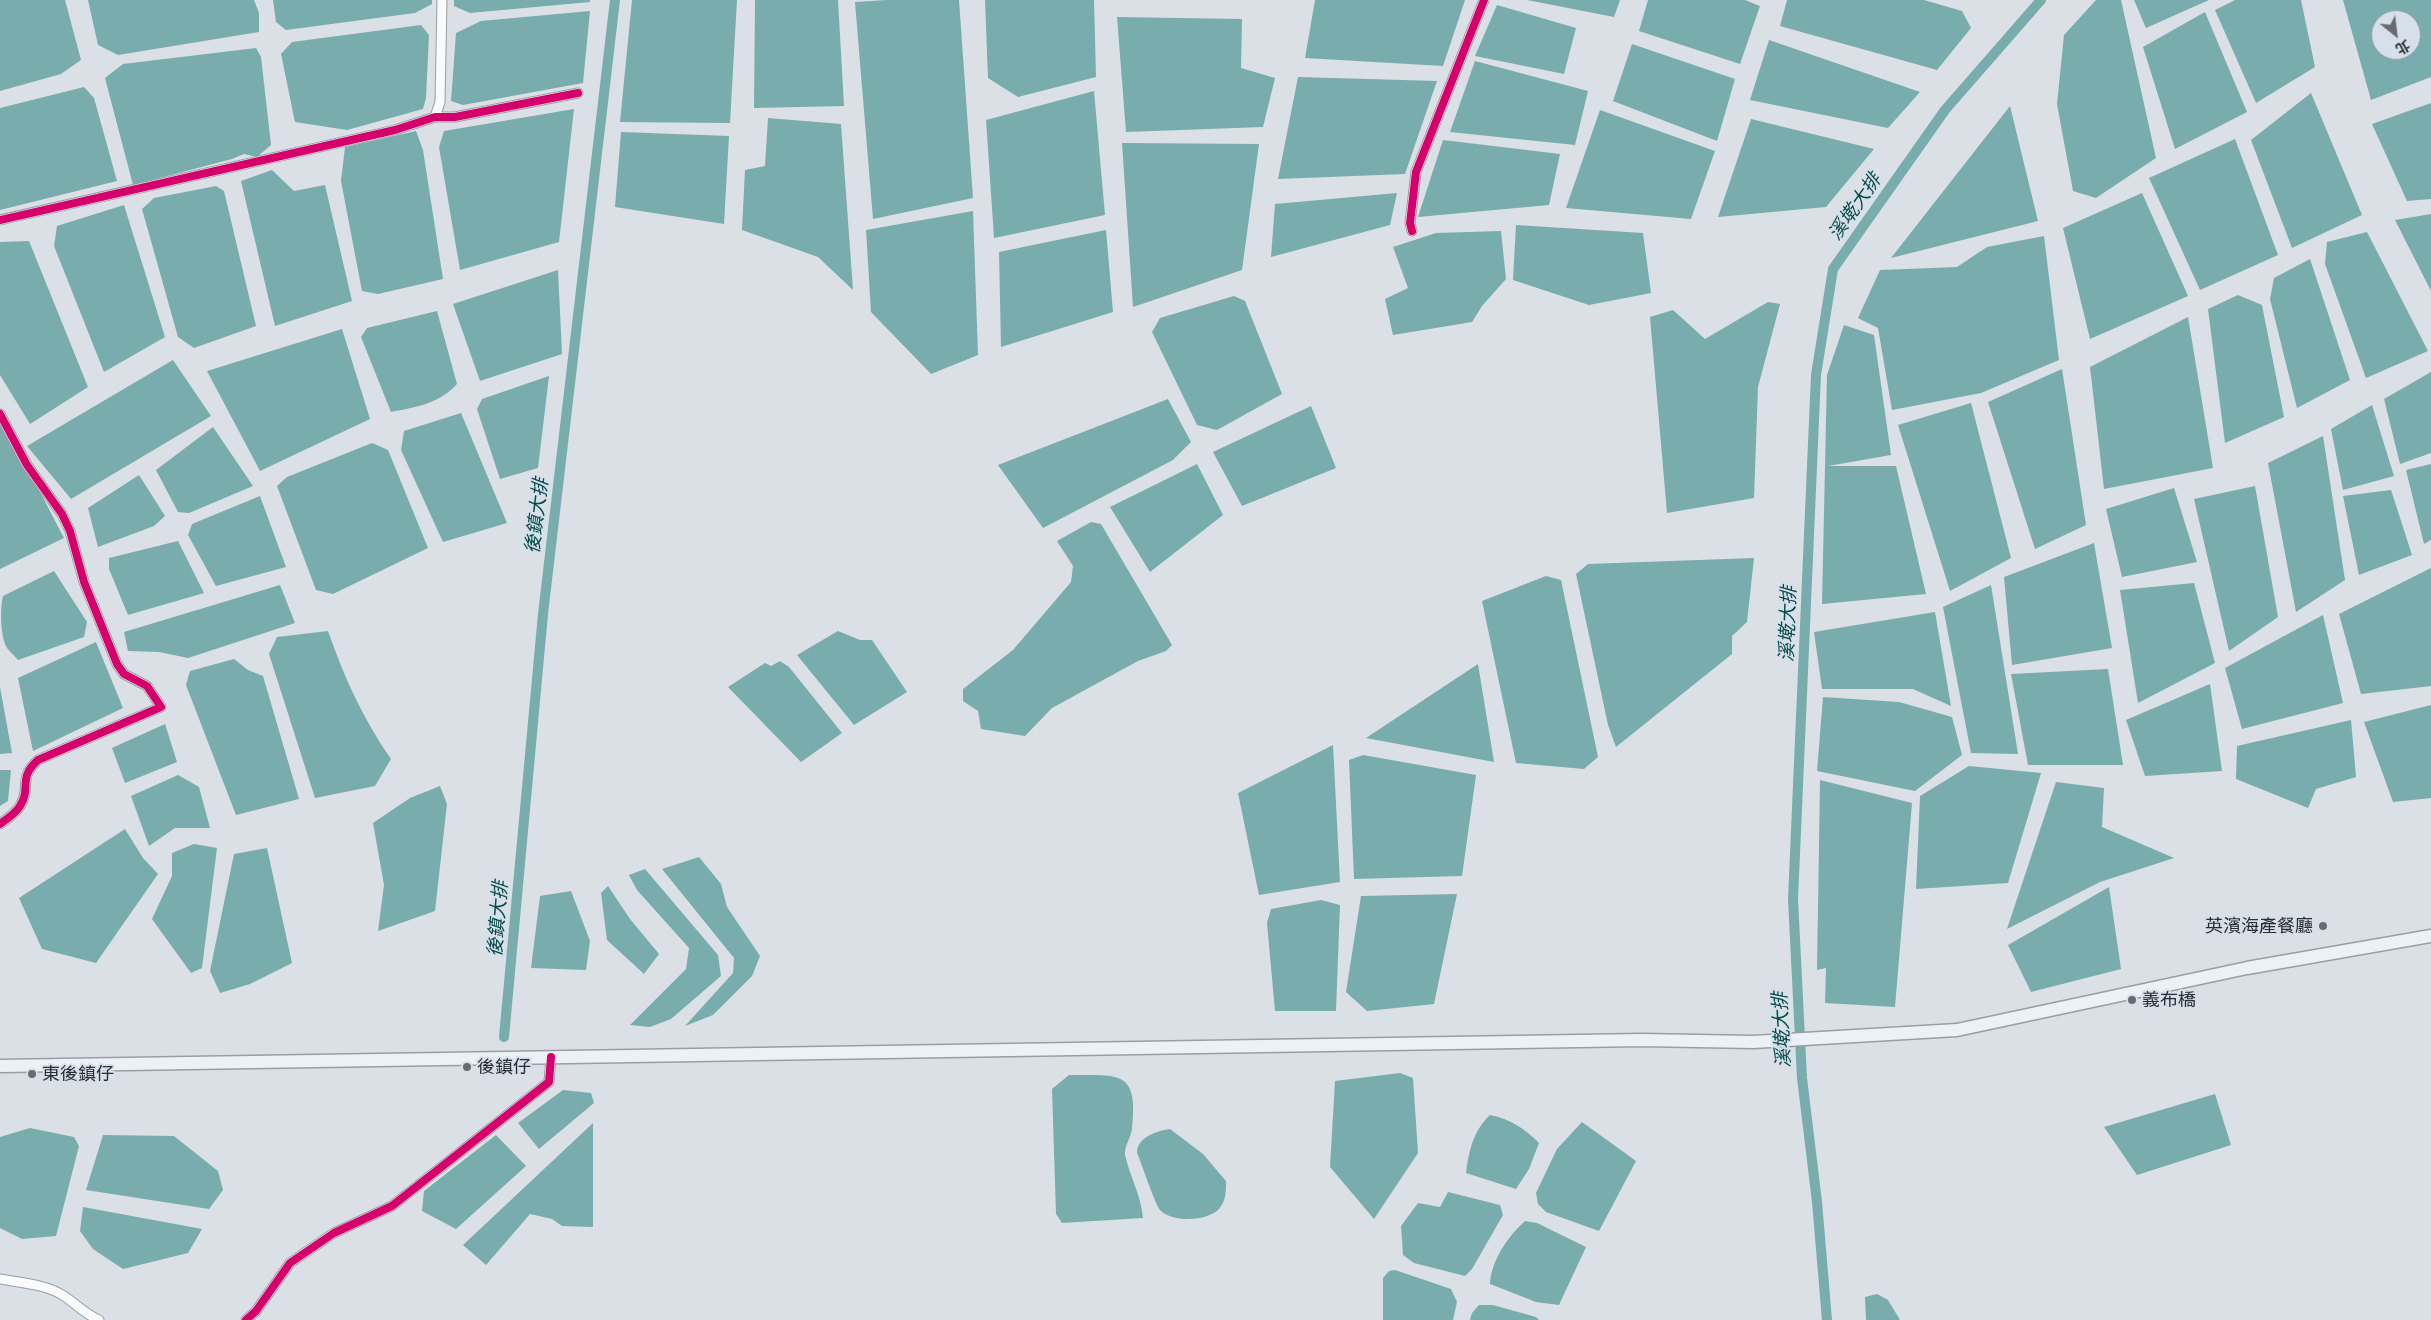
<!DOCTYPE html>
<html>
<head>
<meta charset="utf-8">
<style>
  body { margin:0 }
  #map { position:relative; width:2431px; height:1320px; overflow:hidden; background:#dae0e6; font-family:"Asap Condensed","Noto Sans TC",sans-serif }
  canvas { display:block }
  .north { position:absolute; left:2371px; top:10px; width:50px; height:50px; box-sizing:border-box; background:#d6e0ea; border:1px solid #9198a0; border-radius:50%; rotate:151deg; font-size:14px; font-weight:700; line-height:20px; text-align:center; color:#2a2d31 }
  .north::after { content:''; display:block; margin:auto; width:18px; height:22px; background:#686c70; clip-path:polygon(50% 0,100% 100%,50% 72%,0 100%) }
</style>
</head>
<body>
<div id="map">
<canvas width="2431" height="1320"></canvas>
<div class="north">北</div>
</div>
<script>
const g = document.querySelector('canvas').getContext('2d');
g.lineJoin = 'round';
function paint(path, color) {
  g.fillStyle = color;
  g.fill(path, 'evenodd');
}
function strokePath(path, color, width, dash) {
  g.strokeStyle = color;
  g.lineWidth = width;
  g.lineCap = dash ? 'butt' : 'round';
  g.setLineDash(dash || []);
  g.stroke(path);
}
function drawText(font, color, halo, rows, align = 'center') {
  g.font = font + ' "Asap Condensed","Noto Sans TC",sans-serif';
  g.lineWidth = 4;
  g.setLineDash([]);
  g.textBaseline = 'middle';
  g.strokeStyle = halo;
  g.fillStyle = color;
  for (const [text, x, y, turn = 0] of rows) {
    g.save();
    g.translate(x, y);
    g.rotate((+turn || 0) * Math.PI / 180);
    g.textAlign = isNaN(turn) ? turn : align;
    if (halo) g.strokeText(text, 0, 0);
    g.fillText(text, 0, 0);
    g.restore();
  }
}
paint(new Path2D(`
  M0,0H65L81,60L61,74L0,91Z
  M88,0H254L259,13V32L118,55L98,45Z
  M273,0H432V4L415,13L286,30L276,22Z
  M454,0H590V2L470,13L454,6Z
  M632,0H737L730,123L620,122Z
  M755,0H838L844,106L754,108Z
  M887,0H959L973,198L873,219L855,2Z
  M985,0H1094L1096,77L1018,97L988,78Z
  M1315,0H1465L1443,66L1305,58Z
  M1527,0H1620L1614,17Z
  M1648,0H1745L1760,6L1740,64L1639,31Z
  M1787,0H1924L1962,11L1971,28L1937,70L1780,26Z
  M2096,0H2121L2156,158L2096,198L2073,191L2057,104L2064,35Z
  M2134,0H2209L2146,28Z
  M2235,0H2301L2315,67L2256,103L2215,10Z
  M2343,0H2431V77L2371,100ZM2381,20H2411V50H2381Z
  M1497,5L1576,28L1564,74L1475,56Z
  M590,11L583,83L463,105L451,101L456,33L481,21Z
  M2205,12L2247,112L2175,149L2143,47Z
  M1117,17L1242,19L1241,68L1275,78L1263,127L1126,132Z
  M421,25L429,35L426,98L423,109L347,130L295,122L281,54L292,42Z
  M1769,40L1920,92L1888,128L1750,100Z
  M1632,44L1735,79L1717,141L1613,101Z
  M256,48L261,57L271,145L257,157L244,154L232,159L133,185L105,78L123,64Z
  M1475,61L1588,91L1575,145L1450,132Z
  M1298,77L1437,81L1405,174L1278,179Z
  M84,87L94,98L117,181L0,210V108Z
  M1094,91L1105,215L994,238L986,120Z
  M2311,93L2362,215L2292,248L2251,140Z
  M2431,103V199L2407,201L2372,124Z
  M2010,106L2038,221L1891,258Z
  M574,109L559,242L460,270L439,147L444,131Z
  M1600,110L1715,151L1691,219L1566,208Z
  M768,118L841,124L853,290L818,257L742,230L745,170L765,166Z
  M1751,119L1874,149L1826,207L1718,217Z
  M416,131L423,150L443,279L378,294L362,291L341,181L345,147Z
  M621,132L729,136L724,224L615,207Z
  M2235,139L2278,255L2200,290L2149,178Z
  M1443,140L1560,154L1549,205L1418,217Z
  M1122,143L1259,144L1242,270L1133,307Z
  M272,170L294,191L325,185L352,301L275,326L241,181Z
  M216,186L224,191L256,326L194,348L178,337L142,209L154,198Z
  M1397,193L1390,225L1271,257L1275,204Z
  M2142,193L2188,296L2090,339L2063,228Z
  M124,205L165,337L104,372L54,246L57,226Z
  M973,211L978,355L931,374L871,312L866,230Z
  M2431,214V291L2395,220Z
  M1516,225L1643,233L1651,293L1589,305L1513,280Z
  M1106,230L1113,312L1001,347L999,252Z
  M1501,231L1506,279L1482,306L1472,322L1393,335L1385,299L1408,288L1393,247L1436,233Z
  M2367,232L2428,351L2366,378L2325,264L2327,242Z
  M2044,236L2059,360L1981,393L1892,410L1878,328L1858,318L1880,270L1957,267L1987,247Z
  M29,241L88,387L30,424L0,375V242Z
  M2310,259L2350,380L2297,408L2270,299L2274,278Z
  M558,270L562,354L480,381L453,304Z
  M2238,295L2262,305L2284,417L2225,443L2208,309Z
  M1234,296L1245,301L1282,394L1217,430L1197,425L1152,332L1160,318Z
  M1768,302L1780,304L1758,387L1754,498L1667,513L1650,317L1673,310L1705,339Z
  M437,311L457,384C439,404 416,407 391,412L361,337L367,328Z
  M2188,317L2213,468L2104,489L2090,367Z
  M1844,325L1874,335L1891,455L1828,466H1896L1926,594L1822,604L1827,375Z
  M342,329L370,419L260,471L207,371Z
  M173,360L211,416L71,499L27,446Z
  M2062,369L2086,525L2035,549L1988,402Z
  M2431,372V453L2400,464L2384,399Z
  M549,376L538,468L500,479L477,409L482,399Z
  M1168,399L1191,442L1173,460L1043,528L998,465Z
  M1971,403L2011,558L1950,591L1898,425Z
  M2372,405L2394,476L2343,490L2331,429Z
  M1311,406L1336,468L1242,506L1213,452Z
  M461,413L507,523L443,542L401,450L404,431Z
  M0,415L64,538L0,569Z
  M213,427L253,486L189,513L178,512L156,470Z
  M2323,436L2345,580L2296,612L2268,463Z
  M372,443L388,450L428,548L333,594L316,590L277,486L287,477Z
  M1197,464L1223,515L1150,572L1110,507Z
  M2431,464V540L2424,544L2406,470Z
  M139,475L165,516L154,526L98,547L88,508Z
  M2255,486L2278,617L2229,651L2194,499Z
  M2174,488L2197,562L2122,577L2106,509Z
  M2391,490L2412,555L2359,575L2343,496Z
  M260,496L286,567L216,586L188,535L192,524Z
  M1091,522L1101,524L1172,645L1166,651L1138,661L1052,708L1025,736L981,729L978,711L963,701V689L1013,650L1071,582L1073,566L1057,541Z
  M178,541L204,593L128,615L109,569V558Z
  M2094,543L2112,648L2012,665L2004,577Z
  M1754,558L1747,622L1732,636V654L1616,747L1608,725L1576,574L1588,564Z
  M2431,568V686L2361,694L2339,614Z
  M54,571L87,622L84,637L18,660C15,656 10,652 7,648C0,636 0,608 3,596Z
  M1546,576L1561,580L1598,757L1584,769L1516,763L1482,601Z
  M2194,583L2215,663L2138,703L2120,590Z
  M280,585L295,623L188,658L159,652L128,651L124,632Z
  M1991,585L2018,754L1971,753L1943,607Z
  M1935,612L1951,706L1913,689H1822L1814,632Z
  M2323,615L2343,703L2242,729L2225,668Z
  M328,631C344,677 363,719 391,759L375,786L315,798L269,654L277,637Z
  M838,631L860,640H872L907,692L854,725L797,655Z
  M96,642L123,708L33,751L18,678Z
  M234,659L248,670L263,676L299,799L236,815L186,685L190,671Z
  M780,661L789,667L842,733L801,762L728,687L765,663L771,666Z
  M1478,664L1494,762L1366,738Z
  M2108,669L2123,765H2028L2011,674Z
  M2210,684L2222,771L2145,776L2126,720Z
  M0,687L12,753L0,754Z
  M1823,697L1899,702L1952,717L1962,755L1915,791L1817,771Z
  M2431,705V798L2393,802L2364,722Z
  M2351,720L2356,777L2316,789L2308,808L2236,779L2237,746Z
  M165,724L177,762L125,783L112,748Z
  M1333,745L1340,882L1259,895L1238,793Z
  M1363,755L1476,775L1462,876L1354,879L1349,760Z
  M1969,766L2041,773L2008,883L1916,889L1920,796Z
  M0,770H11L8,801L0,806Z
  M178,775L199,787L210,828H175L149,846L131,796Z
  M1820,780L1912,803L1895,1007L1825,1003L1826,968L1817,970Z
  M2056,782L2104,788L2102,827L2174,858L2100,882L2007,929Z
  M440,786L447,804L435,911L378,931L384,885L373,823L410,798Z
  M125,829L143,858L158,874L96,963L42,949L19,898Z
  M194,844L217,848L202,968L191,973L152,919L172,876V853Z
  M267,848L292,963L250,984L220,993L210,971L234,854Z
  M699,857L721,884L727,907L760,956L752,976L713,1015L685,1026L733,973L734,958L662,869Z
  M645,869L718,955L721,976L671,1019L650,1027L630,1025L686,969L689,948L637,890L629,875Z
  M608,886L630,919L659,954L644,974L607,940L601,893Z
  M2109,887L2121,969L2031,992L2008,945Z
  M571,891L590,941L586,970L531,968L540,896Z
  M1457,894L1434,1004L1367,1011L1346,992L1361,896Z
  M1321,900L1340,905L1336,1011H1275L1267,923L1271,909Z
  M1400,1073L1413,1078L1418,1153L1374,1219L1330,1167L1335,1081Z
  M1069,1075C1117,1076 1139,1068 1132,1129C1131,1137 1124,1147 1125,1155C1130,1177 1141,1195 1143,1218L1062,1223L1056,1214L1052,1089Z
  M563,1090L591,1093L594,1103L539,1149L518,1123Z
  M2215,1094L2231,1145L2137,1175L2104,1127Z
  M1490,1115C1508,1118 1526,1129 1539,1143L1529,1169L1516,1189L1466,1173C1469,1151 1473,1131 1490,1115Z
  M1582,1122L1636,1161L1599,1231L1546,1212L1538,1204L1536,1193L1557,1149Z
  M593,1123V1227L562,1226L552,1219L530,1214L486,1265L463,1245Z
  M30,1128L74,1137L79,1146L56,1236L22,1239L0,1228V1137Z
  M1170,1129L1203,1154L1226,1181C1226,1191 1226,1202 1218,1210C1206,1221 1172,1223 1160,1210C1154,1202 1142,1164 1137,1153C1137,1137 1157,1131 1170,1129Z
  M103,1135L174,1136L218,1171L223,1190L209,1209L86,1190Z
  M496,1135L526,1166L456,1229L422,1211L424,1191Z
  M1448,1192L1500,1205L1503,1215L1472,1269L1465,1276L1414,1263L1403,1255L1401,1226L1418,1203L1440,1207Z
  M83,1207L202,1229L188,1253L123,1269L93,1249L80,1231Z
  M1525,1221L1537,1223L1586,1247L1559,1305L1536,1302L1490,1284C1491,1261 1508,1236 1525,1221Z
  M1395,1270L1451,1289L1457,1302L1453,1320H1383V1278L1389,1271Z
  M1877,1294L1888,1300L1900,1320H1866L1865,1297Z
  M1479,1305H1493L1536,1317L1539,1320H1470L1472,1313Z`), '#79acad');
strokePath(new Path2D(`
  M504,1037L543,614L615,0
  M1827,1320L1817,1202L1802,1078L1793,899L1816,375L1833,269L1945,110L2041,0`), '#79acad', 10);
const street = new Path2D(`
  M435,117L440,102L442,0
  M0,220L395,130L435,117H455L578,93
  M1412,231L1410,223L1416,172L1484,0
  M0,414L27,465L62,514L70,531L84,582L117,664L124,674L147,686L161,707L38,760C17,779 32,787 20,806C16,813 7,819 0,824
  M0,1279C21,1283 46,1284 64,1296C76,1304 85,1314 99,1320
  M246,1320L256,1311L290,1263L334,1233L392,1206L549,1082L551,1057`);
const secondary = new Path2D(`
  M0,1066L1642,1040L1753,1042L1957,1030L2247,968L2431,936`);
strokePath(street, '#9a9ea2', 11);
strokePath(secondary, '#9a9ea2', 15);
strokePath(street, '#f9fafb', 9);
strokePath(secondary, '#ebf1f4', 12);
strokePath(new Path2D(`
  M0,220L395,130L435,117H455L578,93
  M1412,231L1410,223L1416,172L1484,0
  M0,414L27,465L62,514L70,531L84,582L117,664L124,674L147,686L161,707L38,760C17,779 32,787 20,806C16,813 7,819 0,824
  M246,1320L256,1311L290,1263L334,1233L392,1206L549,1082L551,1057`), '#d6006c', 8);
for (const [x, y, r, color] of [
  [2323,926,5,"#686c70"],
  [2132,1000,5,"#686c70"],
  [467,1067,5,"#686c70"],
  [32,1074,5,"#686c70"]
]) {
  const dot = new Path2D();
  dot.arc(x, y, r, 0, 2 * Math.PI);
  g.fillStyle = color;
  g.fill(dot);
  strokePath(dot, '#d6e0ea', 2);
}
drawText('18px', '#2a2d31', '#d6e0ea', [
  ["英濱海產餐廳",2313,926,"right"],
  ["義布橋",2142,1000],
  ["後鎮仔",477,1067],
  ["東後鎮仔",42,1074]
], 'left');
drawText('italic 19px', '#084949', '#d6e0ea', [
  ["溪墘大排",1855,207,-55],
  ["後鎮大排",537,516,-83],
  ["溪墘大排",1788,624,-88],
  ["後鎮大排",498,919,-85],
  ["溪墘大排",1782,1030,-93]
]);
</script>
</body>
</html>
